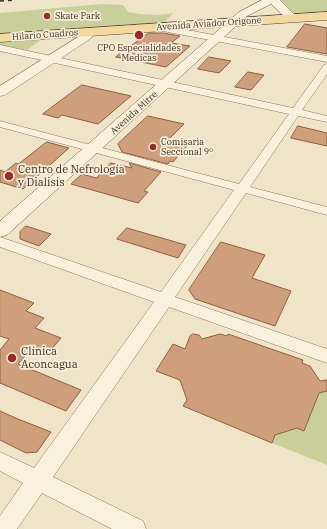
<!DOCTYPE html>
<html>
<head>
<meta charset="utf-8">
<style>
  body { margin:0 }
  canvas { display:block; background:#f0e4c8 }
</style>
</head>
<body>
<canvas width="327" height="529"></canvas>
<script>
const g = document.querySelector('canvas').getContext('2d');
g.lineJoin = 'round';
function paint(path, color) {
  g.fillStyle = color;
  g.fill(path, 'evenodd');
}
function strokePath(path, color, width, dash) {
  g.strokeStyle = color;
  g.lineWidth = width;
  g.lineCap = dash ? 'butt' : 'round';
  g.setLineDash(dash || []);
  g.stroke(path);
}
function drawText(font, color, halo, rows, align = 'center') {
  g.font = font + ' "IBM Plex Serif",serif';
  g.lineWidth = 3.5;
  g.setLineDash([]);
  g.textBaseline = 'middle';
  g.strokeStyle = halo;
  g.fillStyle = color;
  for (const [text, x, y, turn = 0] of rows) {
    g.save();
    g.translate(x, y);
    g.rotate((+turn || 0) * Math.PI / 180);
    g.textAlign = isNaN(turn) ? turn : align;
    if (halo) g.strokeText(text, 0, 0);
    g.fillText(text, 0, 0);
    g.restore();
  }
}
paint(new Path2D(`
  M279,0H327V14L294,15Z
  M102,4L123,5L128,12C143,15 158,16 173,13L165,22L169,24L0,37V13Z
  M45,37L27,50L0,45V40Z
  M327,390V465L272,443L275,435L297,428L304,431L319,393Z`), '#c9cf9b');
const building = new Path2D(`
  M305,24L327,28V54L287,47Z
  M149,33H163L180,36L171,43L190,46L166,67L116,57Z
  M209,57L231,61L219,73L198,69Z
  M248,72L264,75L251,90L235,87Z
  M82,85L131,96L98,124L62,115L58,118L43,114Z
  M148,116L184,124L167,141L187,146L173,162L170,161L168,164L122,152L118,144Z
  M298,126L327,133V146L291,138Z
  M47,142L69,148L23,189L0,182V170L5,172L16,163L18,164Z
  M111,163L132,168L129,163L161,172L144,191L148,192L138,203L71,184L82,174L96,178Z
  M26,226L51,234L39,246L20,239V232Z
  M127,228L186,245L178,258L117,239Z
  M221,242L265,255L252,278L291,291L275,326L195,299L189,290Z
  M0,290L34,303L26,311L44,318L35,328L61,338L49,352L34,346L18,364L81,390L66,411L0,383V350L9,339L0,336Z
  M193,334L199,335L202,339L220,334L227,336L228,334L303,360L302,363L310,366L320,381L327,380V391L319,393L304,431L297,428L275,435L272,443L183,406L187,400L180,380L156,371L173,344L185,349L190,336Z
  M0,411L18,419L51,432L37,452L26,453L0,440Z`);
paint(building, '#cf9f7d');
strokePath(building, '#8d5f41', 1);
const minor = new Path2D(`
  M160,25L327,56V62L157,30L156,28Z
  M0,45L293,108L324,65L327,64V74L302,110L327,116V122L298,116L250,187L327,207V215L246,193L175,297L327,349V363L169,307L53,477L143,521L146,529H112L42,493L17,529H0V516L23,483L0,471V452L34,468L154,302L0,247V237L161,292L234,190L0,127V121L239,184L289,114L0,51Z`);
const tertiary = new Path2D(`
  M91,29L96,32L90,39L5,95L0,96V86Z`);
const secondary = new Path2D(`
  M262,0H280L298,18L292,21L288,20L271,4L247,16L7,235L0,237V221L239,12Z`);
const primary = new Path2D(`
  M327,12V20L0,42V34Z`);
strokePath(minor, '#8d765c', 1);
strokePath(tertiary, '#8d765c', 1);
strokePath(secondary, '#6f573f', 1);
strokePath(primary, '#5b4430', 1);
paint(minor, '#faf1dc');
paint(tertiary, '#faf1dc');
paint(secondary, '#faf1dc');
paint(primary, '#f3d9a0');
strokePath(new Path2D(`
  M0,1L14,0`), '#3d2e20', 1.5, [4, 4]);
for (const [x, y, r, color] of [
  [47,16,4,"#9e2a2b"],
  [139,35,5,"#9e2a2b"],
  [153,147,4,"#9e2a2b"],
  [9,176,5,"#9e2a2b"],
  [12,358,5,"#9e2a2b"]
]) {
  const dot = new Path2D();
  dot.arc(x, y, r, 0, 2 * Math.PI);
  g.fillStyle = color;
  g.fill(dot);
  strokePath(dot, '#f7eed8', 1.5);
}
drawText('9px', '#3d2e20', '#f7eed8', [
  ["Skate Park",55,16],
  ["CPO Especialidades",139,48,"center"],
  ["Medicas",139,58,"center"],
  ["Comisarìa",161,142],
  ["Seccional 9°",161,152]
], 'left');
drawText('9px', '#3d2e20', '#f7eed8', [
  ["Avenida Aviador Origone",209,24,-4],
  ["Hilario Cuadros",45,35,-4],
  ["Avenida Mitre",134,113,-42]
]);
drawText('11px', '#3d2e20', '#f7eed8', [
  ["Centro de Nefrología",18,170],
  ["y Dialisis",18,183],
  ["Clínica",21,352],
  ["Aconcagua",21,365]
], 'left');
</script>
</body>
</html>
